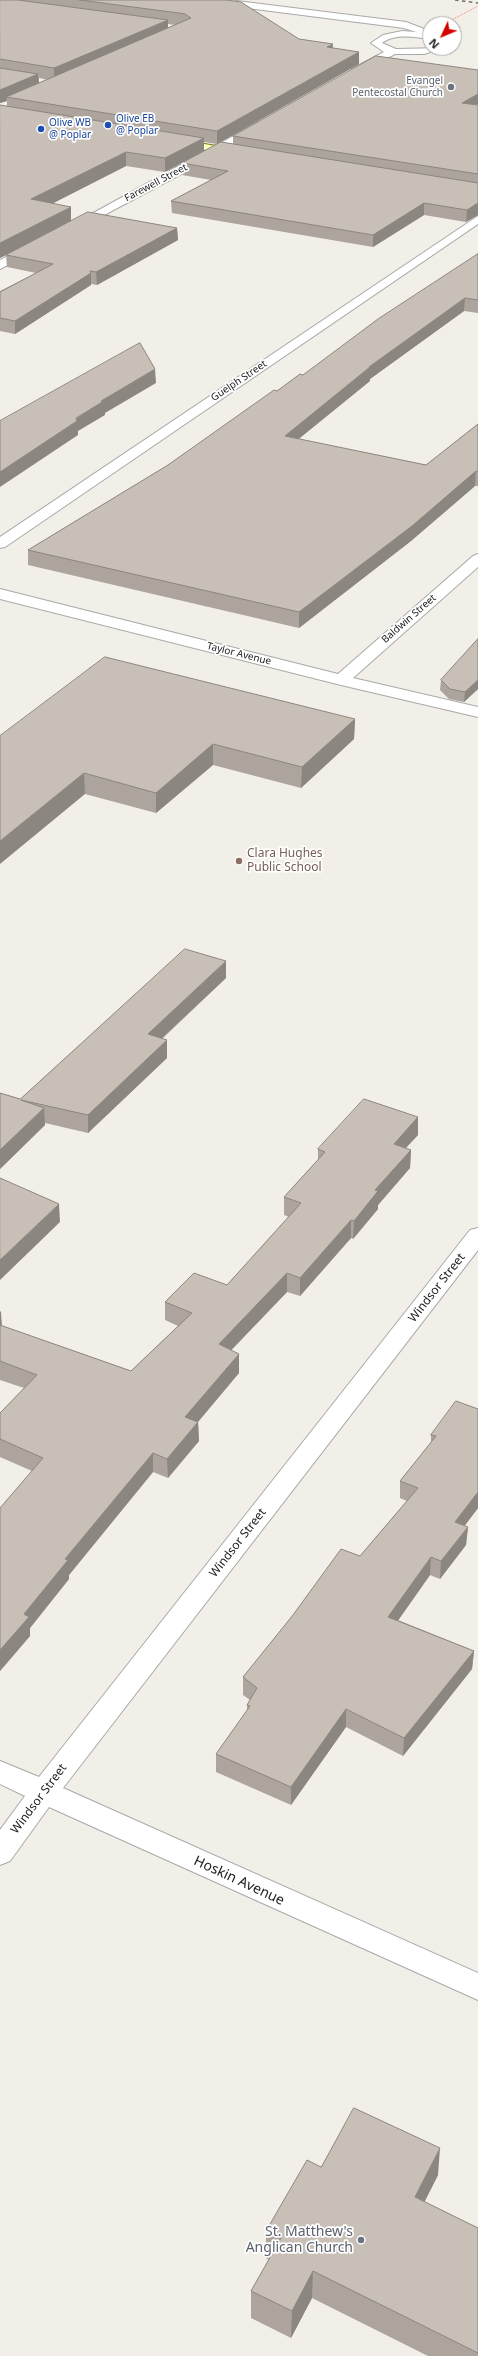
<!DOCTYPE html>
<html>
<head>
<meta charset="utf-8">
<style>
  body { margin:0 }
  #map { position:relative; width:478px; height:2356px; overflow:hidden; background:#f2efe8; font-family:"Noto Sans",sans-serif }
  canvas { display:block }
  .north { position:absolute; left:422px; top:16px; width:40px; height:40px; box-sizing:border-box; background:#fff; border:1px solid #a7a7a7; border-radius:50%; rotate:226deg; font-size:11px; font-weight:700; line-height:16px; text-align:center; color:#222 }
  .north::after { content:''; display:block; margin:auto; width:14px; height:18px; background:#d30200; clip-path:polygon(50% 0,100% 100%,50% 72%,0 100%) }
</style>
</head>
<body>
<div id="map">
<canvas width="478" height="2356"></canvas>
<div class="north">N</div>
</div>
<script>
const g = document.querySelector('canvas').getContext('2d');
g.lineJoin = 'round';
function strokePath(path, color, width, dash) {
  g.strokeStyle = color;
  g.lineWidth = width;
  g.lineCap = dash ? 'butt' : 'round';
  g.setLineDash(dash || []);
  g.stroke(path);
}
function paint(path, color) {
  g.fillStyle = color;
  g.fill(path, 'evenodd');
}
function drawText(font, color, halo, rows, align = 'center') {
  g.font = font + ' "Noto Sans",sans-serif';
  g.lineWidth = 3.5;
  g.setLineDash([]);
  g.textBaseline = 'middle';
  g.strokeStyle = halo;
  g.fillStyle = color;
  for (const [text, x, y, turn = 0] of rows) {
    g.save();
    g.translate(x, y);
    g.rotate((+turn || 0) * Math.PI / 180);
    g.textAlign = isNaN(turn) ? turn : align;
    if (halo) g.strokeText(text, 0, 0);
    g.fillText(text, 0, 0);
    g.restore();
  }
}
const lane = new Path2D(`
  M204,0H229L406,22L427,30L429,35L421,37L419,33L404,28L208,3Z`);
const street = new Path2D(`
  M402,31L430,33V39C416,37 394,33 382,43L396,49L443,48L424,54H395L358,73H352V69L384,52L371,43L383,35Z
  M259,122L264,125L263,127L202,163L76,230L72,231L66,228Z
  M478,216V224L5,547L0,548V537Z
  M32,244L36,246L38,248L36,250L0,269V260Z
  M478,554V567L353,678L478,707V717L341,685L0,599V589L338,674L473,556Z
  M478,1228V1250L63,1788L478,1973V2000L49,1807L10,1861L0,1865V1830L25,1796L0,1784V1761L39,1777L470,1230Z`);
const secondary = new Path2D(`
  M175,139L240,150L245,153L240,156L171,144L170,142Z`);
strokePath(lane, '#a9a9a9', 2);
strokePath(street, '#a9a9a9', 2);
strokePath(secondary, '#728100', 2);
strokePath(new Path2D(`
  M448,22L478,6`), '#ff7d6c', 1, [1, 1]);
paint(lane, '#fff');
paint(street, '#fff');
paint(secondary, '#fafebb');
strokePath(new Path2D(`
  M455,0L478,3`), '#707070', 1.5, [3.5, 3.5]);
paint(new Path2D(`
  M0,0H226L299,39L333,48L359,52V64L217,144L204,142V151L233,144V136L478,70V104L477,105H478V215L466,222L424,215L373,247L172,213L171,201L211,180L182,175V163L165,172L126,166L53,203L71,221L177,228L178,240L97,285L91,284V285L15,334L0,331V291L36,273L7,267L6,255L0,258L7,106V101L0,103ZM168,24L175,25L168,28ZM39,78L48,80L39,83Z
  M478,254V313L464,311L370,379V381L298,439L426,465L478,424V486H475L411,541L299,628L28,565V550L168,465L277,391L303,375Z
  M478,639V689L464,702L449,699L440,690L441,680Z
  M355,719L354,739L301,788L213,765L156,813L85,794L0,736Z
  M226,978L162,1039L167,1040V1058L88,1133L45,1123V1125L0,1169V1093L20,1099Z
  M418,1117V1135L405,1148L411,1150L410,1168L378,1205V1209L353,1239L351,1238L300,1296L287,1292L231,1350L239,1373L198,1422L199,1441L168,1478L153,1472L69,1575V1579L30,1628V1636L0,1671L32,1471L0,1457V1413L24,1388L0,1380V1311L2,1326L131,1371L178,1326L165,1320V1302L227,1285L289,1217L284,1215V1197L318,1160V1149Z
  M478,1409V1508L464,1526L468,1527L466,1545L440,1579L430,1575L398,1620L474,1651L472,1669L403,1756L346,1727L291,1805L216,1772V1754L247,1712V1705L250,1700L243,1695V1677L360,1556L407,1501L400,1498V1481L431,1443V1435Z
  M321,2167L438,2175L424,2202L478,2228V2356H428L312,2298L291,2338L251,2318V2291L269,2260L266,2258V2231Z`), '#aca49d');
paint(new Path2D(`
  M168,20V33L54,81V68Z
  M333,44L332,57L327,47Z
  M359,52V64L217,144V131Z
  M38,74L39,87L6,97L7,101L0,103V90Z
  M478,94V104L462,114V103Z
  M204,138V151L165,172V158Z
  M126,152V166L32,214L31,199Z
  M424,203V215L373,247V235Z
  M478,203V215L466,222L467,210Z
  M71,207V221L0,258V243Z
  M177,228L178,240L97,285L96,272Z
  M91,273V285L15,334V321Z
  M465,298L464,311L370,379V381L284,451L285,436L369,367Z
  M155,369L156,383L105,413V415L78,431V435L0,487V472L101,401Z
  M476,471L475,486L411,541L299,628V612Z
  M478,680V689L464,702L465,692Z
  M355,719L354,739L301,788L302,767Z
  M213,744V765L156,813V793Z
  M84,773L85,794L0,864V841Z
  M226,961V978L148,1051V1034Z
  M167,1040V1058L88,1133V1115Z
  M44,1108L45,1125L0,1169V1150Z
  M418,1117V1135L393,1162L394,1144Z
  M411,1150L410,1168L378,1205V1209L353,1239L354,1221L375,1190Z
  M59,1204L60,1222L0,1280V1260Z
  M351,1220V1238L300,1296V1278Z
  M287,1273V1292L219,1363V1344Z
  M1,1311L2,1330L0,1332V1312Z
  M239,1354V1373L186,1436L185,1417Z
  M198,1422L199,1441L168,1478L167,1459Z
  M153,1453V1472L69,1575V1579L30,1628V1636L0,1671V1650L24,1614L65,1559Z
  M478,1492V1508L454,1540L455,1522Z
  M468,1527L466,1545L440,1579L441,1561Z
  M431,1557L430,1575L388,1635V1617Z
  M474,1651L472,1669L403,1756L404,1738Z
  M346,1709V1727L291,1805V1787Z
  M440,2148L438,2175L413,2225L415,2197Z
  M313,2271L312,2298L291,2338L292,2311Z`), '#8c8680');
const building = new Path2D(`
  M0,0H18L168,20L54,68L0,59Z
  M80,0H226L241,2L299,39L333,44L327,47L359,52L217,131L6,97L191,18L185,14Z
  M376,56L478,70V94L462,103L478,105V174L233,136Z
  M0,68L38,74L0,90Z
  M0,105L204,138L165,158L126,152L31,199L71,207L0,243Z
  M221,142L478,183V203L467,210L424,203L373,235L171,201L228,171L182,163Z
  M88,212L177,228L96,272L90,271L91,273L15,321L0,318V292L53,264L6,255Z
  M478,254V300L465,298L369,367H370L285,436L426,465L478,424V472L476,471L412,526L299,612L28,550L168,465L274,390L277,391L300,374L303,375L378,319Z
  M140,343L155,369L101,401H104L76,418L77,421L0,472V421Z
  M478,639V680L465,692L450,689L441,680Z
  M105,657L355,719L302,767L213,744L156,793L84,773L0,841V736Z
  M185,949L226,961L148,1034L167,1040L88,1115L21,1100L44,1108L0,1150V1093L20,1099Z
  M364,1099L418,1117L394,1144L411,1150L375,1190L378,1191L354,1221L351,1220L300,1278L287,1273L219,1344L239,1354L185,1417L198,1422L167,1459L153,1453L65,1559L68,1560L24,1614L29,1617L0,1650V1508L43,1458L0,1439V1413L37,1375L0,1361V1325L131,1371L192,1313L165,1302L194,1273L227,1285L301,1203L284,1197L325,1152L318,1149Z
  M0,1178L59,1204L0,1260Z
  M456,1401L478,1409V1492L455,1522L468,1527L441,1561L431,1557L388,1617L474,1651L404,1738L346,1709L291,1787L216,1754L250,1706L247,1705L257,1688L243,1677L293,1615L341,1549L360,1556L418,1488L400,1481L436,1436L431,1435Z
  M354,2108L440,2148L415,2197L478,2228V2353L313,2271L292,2311L251,2291L281,2238L266,2231L307,2160L321,2167Z`);
paint(building, '#c8bfb7');
strokePath(building, '#8c8680', 1);
for (const [x, y, r, color] of [
  [451,87,4,"#6b7280"],
  [108,125,4,"#1a4fb4"],
  [41,129,4,"#1a4fb4"],
  [239,861,4,"#8d6e63"],
  [361,2240,4,"#6b7280"]
]) {
  const dot = new Path2D();
  dot.arc(x, y, r, 0, 2 * Math.PI);
  g.fillStyle = color;
  g.fill(dot);
  strokePath(dot, '#fff', 1.5);
}
drawText('10px', '#5b616d', '#fff', [
  ["Evangel",443,81],
  ["Pentecostal Church",443,93]
], 'right');
drawText('10px', '#164399', '#fff', [
  ["Olive EB",116,119],
  ["@ Poplar",116,131],
  ["Olive WB",49,123],
  ["@ Poplar",49,135]
], 'left');
drawText('10px', '#222', '#fff', [
  ["Farewell Street",156,183,-28],
  ["Guelph Street",239,381,-34],
  ["Baldwin Street",409,619,-41],
  ["Taylor Avenue",239,654,14]
]);
drawText('12px', '#785e54', '#fff', [
  ["Clara Hughes",247,854],
  ["Public School",247,868]
], 'left');
drawText('12px', '#222', '#fff', [
  ["Windsor Street",437,1288,-52],
  ["Windsor Street",238,1543,-52],
  ["Windsor Street",39,1799,-53]
]);
drawText('14px', '#222', '#fff', [
  ["Hoskin Avenue",239,1881,25]
]);
drawText('14px', '#5b616d', '#fff', [
  ["St. Matthew's",353,2232],
  ["Anglican Church",353,2248]
], 'right');
</script>
</body>
</html>
